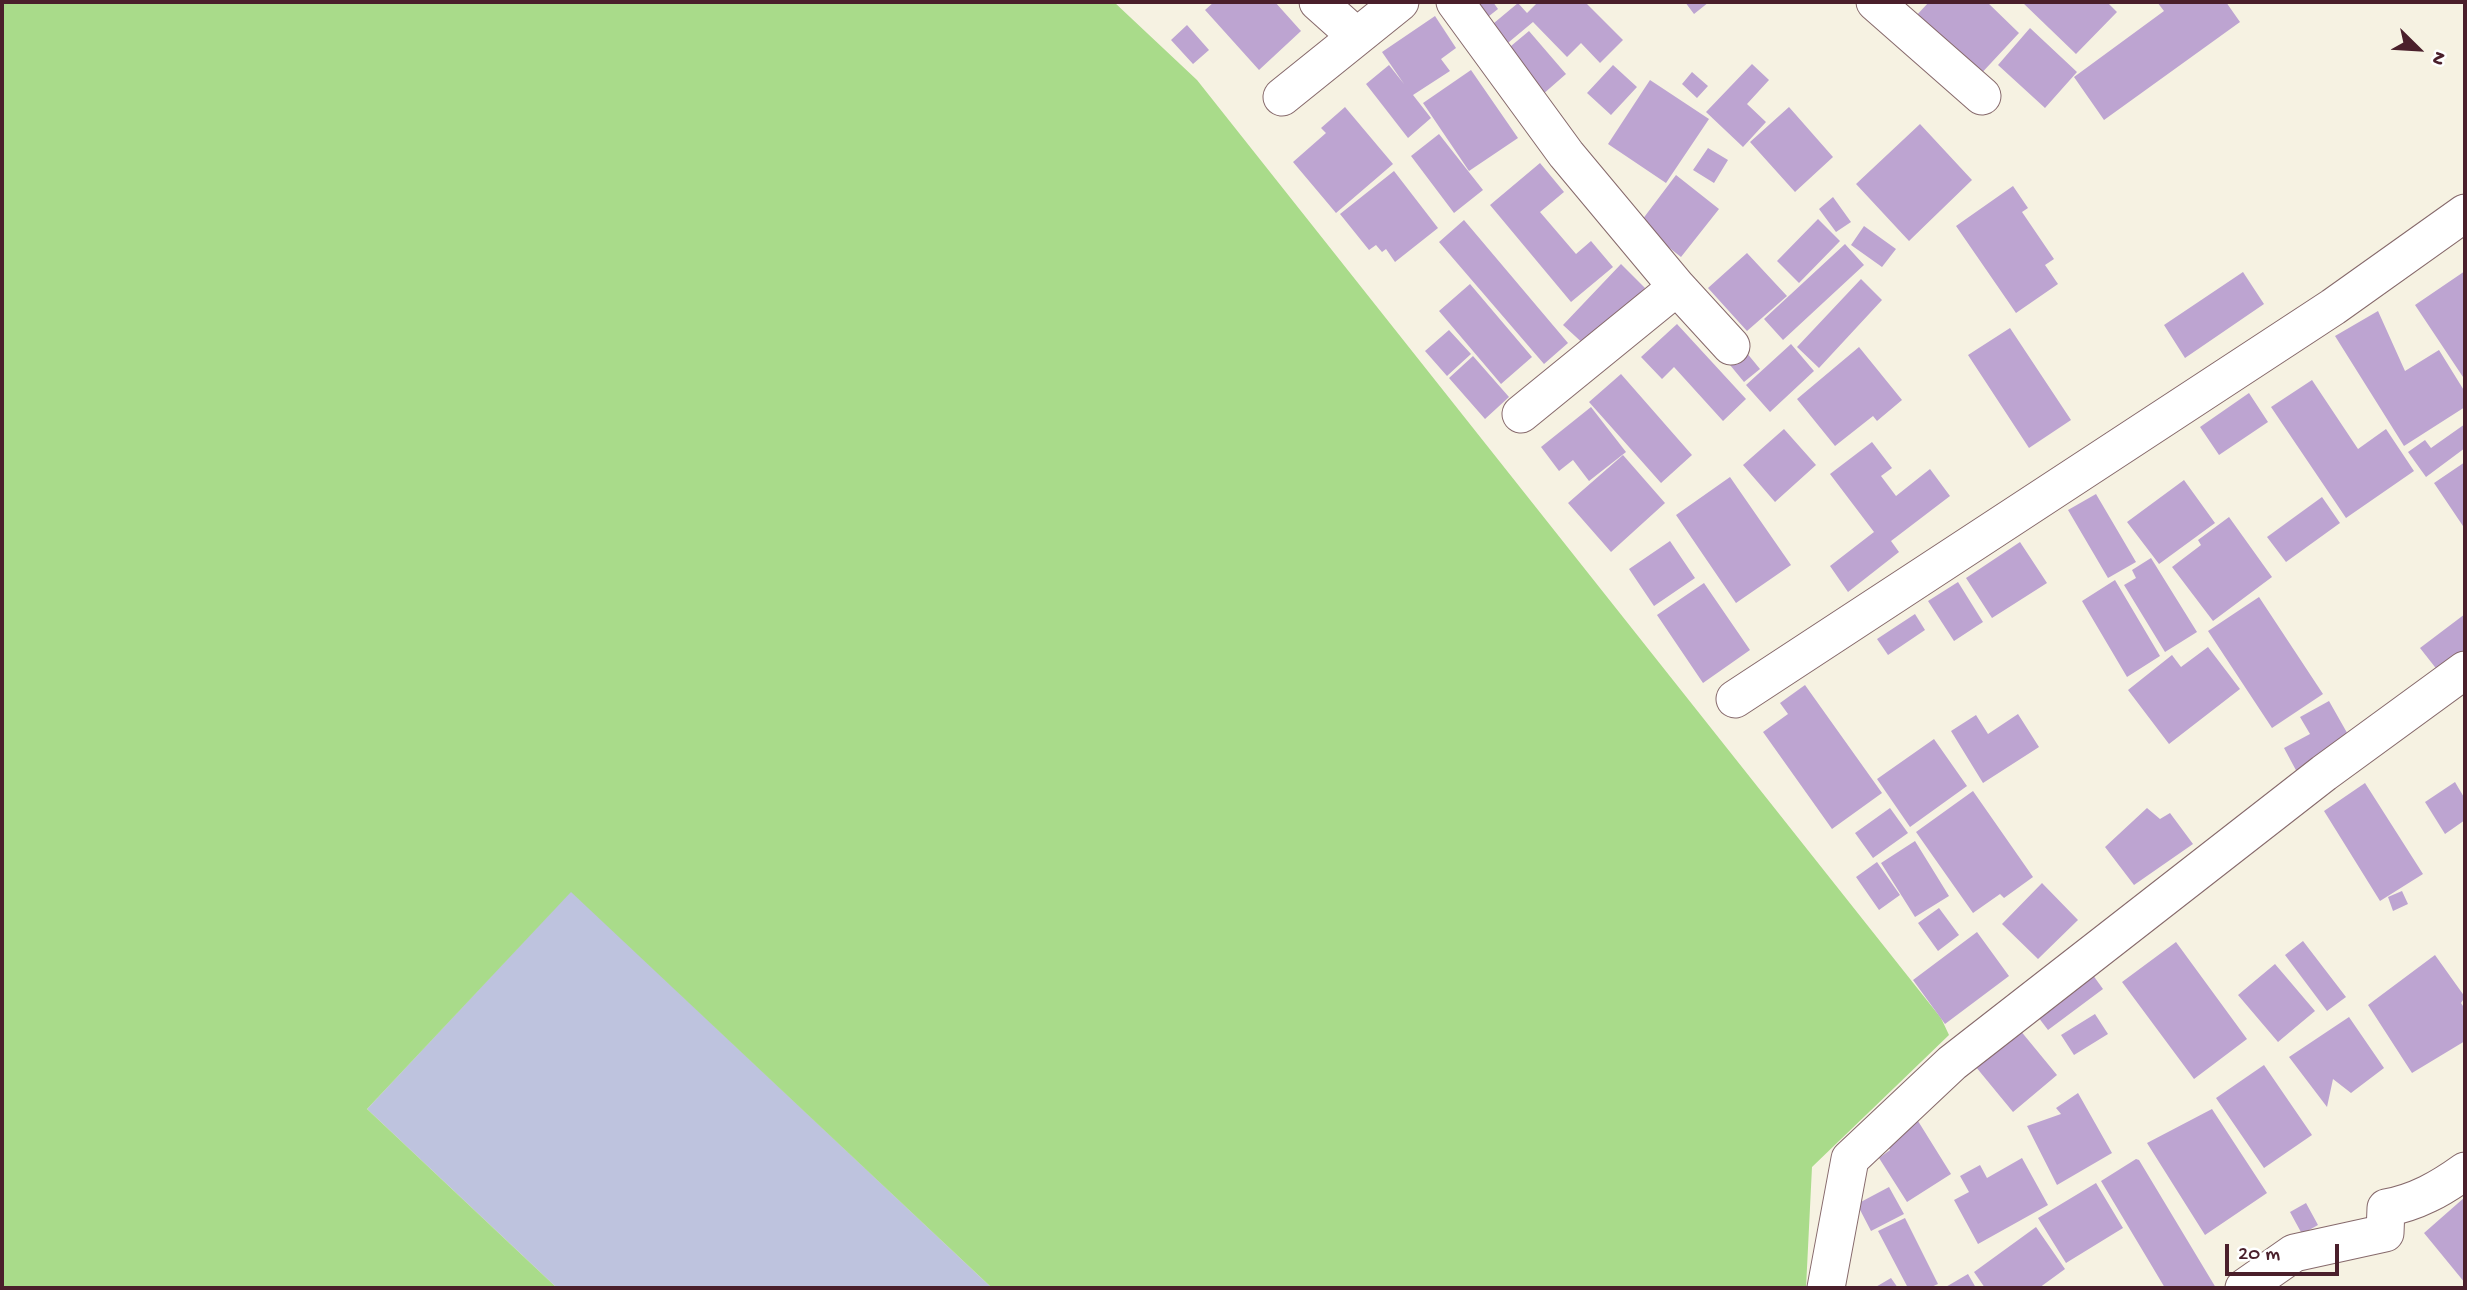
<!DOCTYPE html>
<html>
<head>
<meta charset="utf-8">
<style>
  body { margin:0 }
  #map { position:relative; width:2467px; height:1290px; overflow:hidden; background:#f6f2e2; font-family:"Gochi Hand",sans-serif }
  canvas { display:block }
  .frame { position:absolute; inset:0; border:4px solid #4a1f2b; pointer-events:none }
  .north { position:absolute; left:2383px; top:14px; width:70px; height:70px; -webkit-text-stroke:5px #fff; paint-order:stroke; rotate:114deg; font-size:19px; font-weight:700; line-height:28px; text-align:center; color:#4a1f2b }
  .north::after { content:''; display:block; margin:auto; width:24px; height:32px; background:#4a1f2b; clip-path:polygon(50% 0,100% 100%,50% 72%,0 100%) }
  .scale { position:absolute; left:2225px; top:1244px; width:114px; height:32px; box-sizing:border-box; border:4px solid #4a1f2b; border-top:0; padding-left:9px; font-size:21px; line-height:24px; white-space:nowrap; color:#4a1f2b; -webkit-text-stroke:5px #fff; paint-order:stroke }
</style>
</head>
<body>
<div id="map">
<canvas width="2467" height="1290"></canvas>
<div class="frame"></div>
<div class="north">N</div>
<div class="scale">20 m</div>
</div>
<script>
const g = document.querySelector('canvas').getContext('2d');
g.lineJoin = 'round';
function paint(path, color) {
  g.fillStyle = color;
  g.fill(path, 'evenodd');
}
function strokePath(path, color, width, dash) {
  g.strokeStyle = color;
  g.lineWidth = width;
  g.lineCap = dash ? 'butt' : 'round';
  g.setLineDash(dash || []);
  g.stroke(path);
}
paint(new Path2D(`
  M571,891L992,1288H557L367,1109Z`), '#bec3de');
paint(new Path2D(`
  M2,2H1114L1197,80L1941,1018L1949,1035L1812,1167L1806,1288H992L571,892L367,1109L557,1288H2Z`), '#a9db8a');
paint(new Path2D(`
  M1214,2H1275L1301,31L1259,70L1205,10Z
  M1463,2H1493L1498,9L1479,24Z
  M1538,2H1585L1623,40L1600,63L1581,43L1567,57L1533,22L1503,47L1488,28L1518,3L1527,13Z
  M1685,2H1709L1694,14Z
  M1929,2H1987L2019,33L1977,78L1914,18Z
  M2022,2H2107L2117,12L2076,54Z
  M2157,2H2226L2240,22L2104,120L2074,77L2164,11Z
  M1435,16L1456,48L1441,59L1450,71L1413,95L1431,118L1408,138L1366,84L1389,65L1404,84L1382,52Z
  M1187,25L1209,50L1193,64L1171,40Z
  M2030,28L2077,72L2045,108L1998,65Z
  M1529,31L1566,74L1542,95L1505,51Z
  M1752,64L1769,80L1747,104L1766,122L1743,147L1706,112Z
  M1613,65L1637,87L1611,115L1587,93Z
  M1471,70L1518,138L1469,171L1423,103Z
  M1692,72L1708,86L1697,98L1682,84Z
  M1650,80L1709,119L1666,183L1608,144Z
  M1345,107L1393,164L1336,213L1293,162L1326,133L1321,128Z
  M1789,107L1833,157L1795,192L1750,142Z
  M1920,124L1972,180L1909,241L1856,184Z
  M1439,134L1483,190L1454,213L1411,156Z
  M1708,148L1728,160L1714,183L1693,170Z
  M1540,163L1564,192L1540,212L1576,254L1591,241L1613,267L1571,302L1490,205Z
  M1394,171L1438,228L1395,262L1386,249L1382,252L1376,245L1369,250L1340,214Z
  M1676,175L1719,209L1681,257L1639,224Z
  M2013,186L2028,208L2022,212L2054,259L2045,265L2058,284L2016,313L1956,226Z
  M1833,197L1851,222L1836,232L1819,209Z
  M1818,219L1840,241L1799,283L1777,261Z
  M1464,220L1568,343L1544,364L1439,242Z
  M1864,226L1896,249L1882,267L1851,245Z
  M1845,244L1864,265L1783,340L1764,319Z
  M1747,253L1787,296L1747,331L1708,288Z
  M1621,264L1645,288L1588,348L1563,325Z
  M2465,271V380L2415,305Z
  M2243,272L2264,304L2185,358L2164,325Z
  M1861,279L1882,300L1819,368L1797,347Z
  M1470,284L1532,357L1501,384L1439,311Z
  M2378,311L2405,371L2439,350L2465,392V407L2404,446L2335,336Z
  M1677,324L1746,399L1723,421L1674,367L1662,379L1641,357Z
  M2010,328L2071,420L2029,448L1968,355Z
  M1449,330L1471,354L1447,376L1425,351Z
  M1791,344L1814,371L1770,412L1746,385Z
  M1859,347L1902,400L1877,421L1873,416L1835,446L1797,399Z
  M1746,352L1760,369L1744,382L1730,365Z
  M1473,356L1509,397L1485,419L1449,378Z
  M1621,374L1692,455L1661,483L1589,402Z
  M2312,380L2358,449L2386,429L2414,471L2346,518L2271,407Z
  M2249,393L2268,422L2219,455L2200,427Z
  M1591,407L1626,452L1589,481L1573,460L1559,471L1541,447Z
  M2465,424V448L2426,477L2408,452L2425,440L2431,448Z
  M1784,429L1816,465L1775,502L1743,465Z
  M1872,442L1892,468L1881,476L1896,496L1930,469L1950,496L1891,541L1899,552L1848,592L1830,566L1874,532L1830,474Z
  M1623,455L1665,503L1611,552L1568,503Z
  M2465,462V529L2434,483Z
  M1730,477L1791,565L1736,603L1676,515Z
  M2184,480L2215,523L2159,564L2127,522Z
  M2096,494L2136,562L2108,578L2068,510Z
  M2322,497L2340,523L2286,562L2267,537Z
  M2229,517L2272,577L2213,621L2172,567L2201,545L2198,540Z
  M1670,541L1695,578L1654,606L1629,569Z
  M2020,542L2047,583L1992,618L1966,578Z
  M2151,558L2197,632L2165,652L2124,585L2136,578L2132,570Z
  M2115,580L2160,656L2127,677L2082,601Z
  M1958,582L1983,622L1954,641L1928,601Z
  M1704,583L1750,650L1703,683L1657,615Z
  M2259,597L2323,694L2272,728L2208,631Z
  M1915,614L1925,630L1888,655L1877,639Z
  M2465,614V659L2442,676L2420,648Z
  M2208,647L2240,689L2169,744L2128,690L2172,655L2181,667Z
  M1805,685L1882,793L1832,829L1763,732L1788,714L1780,703Z
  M2329,701L2350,738L2298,774L2284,748L2310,734L2300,717Z
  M2018,714L2039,747L1983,783L1951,731L1976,715L1988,734Z
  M1934,739L1967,786L1910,827L1877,779Z
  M2455,782L2465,799V820L2445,834L2425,802Z
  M2365,783L2423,874L2380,901L2324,811Z
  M1973,791L2033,877L2004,898L2000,894L1973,913L1916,832Z
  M1890,808L1908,833L1873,858L1855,833Z
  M2147,808L2160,819L2170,813L2193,844L2134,885L2105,847Z
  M1915,841L1949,896L1915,917L1881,863Z
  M1877,862L1900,895L1879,910L1856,877Z
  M2042,883L2078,920L2038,959L2002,924Z
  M2402,891L2408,904L2393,911L2388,897Z
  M1939,908L1959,935L1938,951L1918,923Z
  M1977,932L2009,976L1945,1024L1913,980Z
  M2303,941L2346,997L2327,1011L2285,955Z
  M2176,942L2247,1039L2194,1079L2122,982Z
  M2435,955L2465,997L2461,1003L2465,1009V1041L2412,1073L2368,1005Z
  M2275,964L2315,1011L2278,1042L2238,995Z
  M2090,971L2103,989L2048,1030L2035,1013Z
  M2095,1014L2108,1034L2074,1055L2061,1035Z
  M2349,1017L2384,1068L2351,1093L2333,1079L2327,1107L2289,1057Z
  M2015,1024L2057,1075L2013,1112L1971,1061Z
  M2264,1065L2312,1135L2264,1168L2216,1098Z
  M2078,1093L2112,1153L2057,1185L2027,1126L2061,1114L2056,1108Z
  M2212,1109L2267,1193L2205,1235L2147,1143Z
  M1918,1121L1951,1174L1907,1202L1879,1158L1890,1150L1886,1143Z
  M2022,1158L2048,1205L1978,1244L1954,1200L1969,1192L1960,1176L1980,1165L1987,1178Z
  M2136,1159L2139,1160L2216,1288H2165L2101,1181Z
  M2096,1183L2123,1228L2066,1263L2038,1218Z
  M1889,1187L1904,1214L1871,1231L1857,1204Z
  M2465,1197V1283L2424,1233Z
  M2306,1203L2318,1225L2302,1234L2290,1212Z
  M1905,1218L1938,1284L1929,1288H1908L1878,1231Z
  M2036,1227L2065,1269L2039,1288H1985L1974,1272Z
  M1968,1274L1976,1288H1944Z
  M1891,1278L1898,1288H1874Z`), '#bda4d1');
const minor = new Path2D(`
  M1318,2L1356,36
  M1455,2L1566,154L1677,287L1521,414
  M1875,2L1982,96
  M1282,97L1400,2
  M1677,287L1731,346
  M1735,699L2333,307L2465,213
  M1826,1288L1850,1159L1952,1063L2324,773L2465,670
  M2244,1288L2294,1253L2385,1233L2386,1208C2417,1202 2440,1189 2465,1171`);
strokePath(minor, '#86696b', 39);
strokePath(minor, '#fff', 37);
</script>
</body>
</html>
